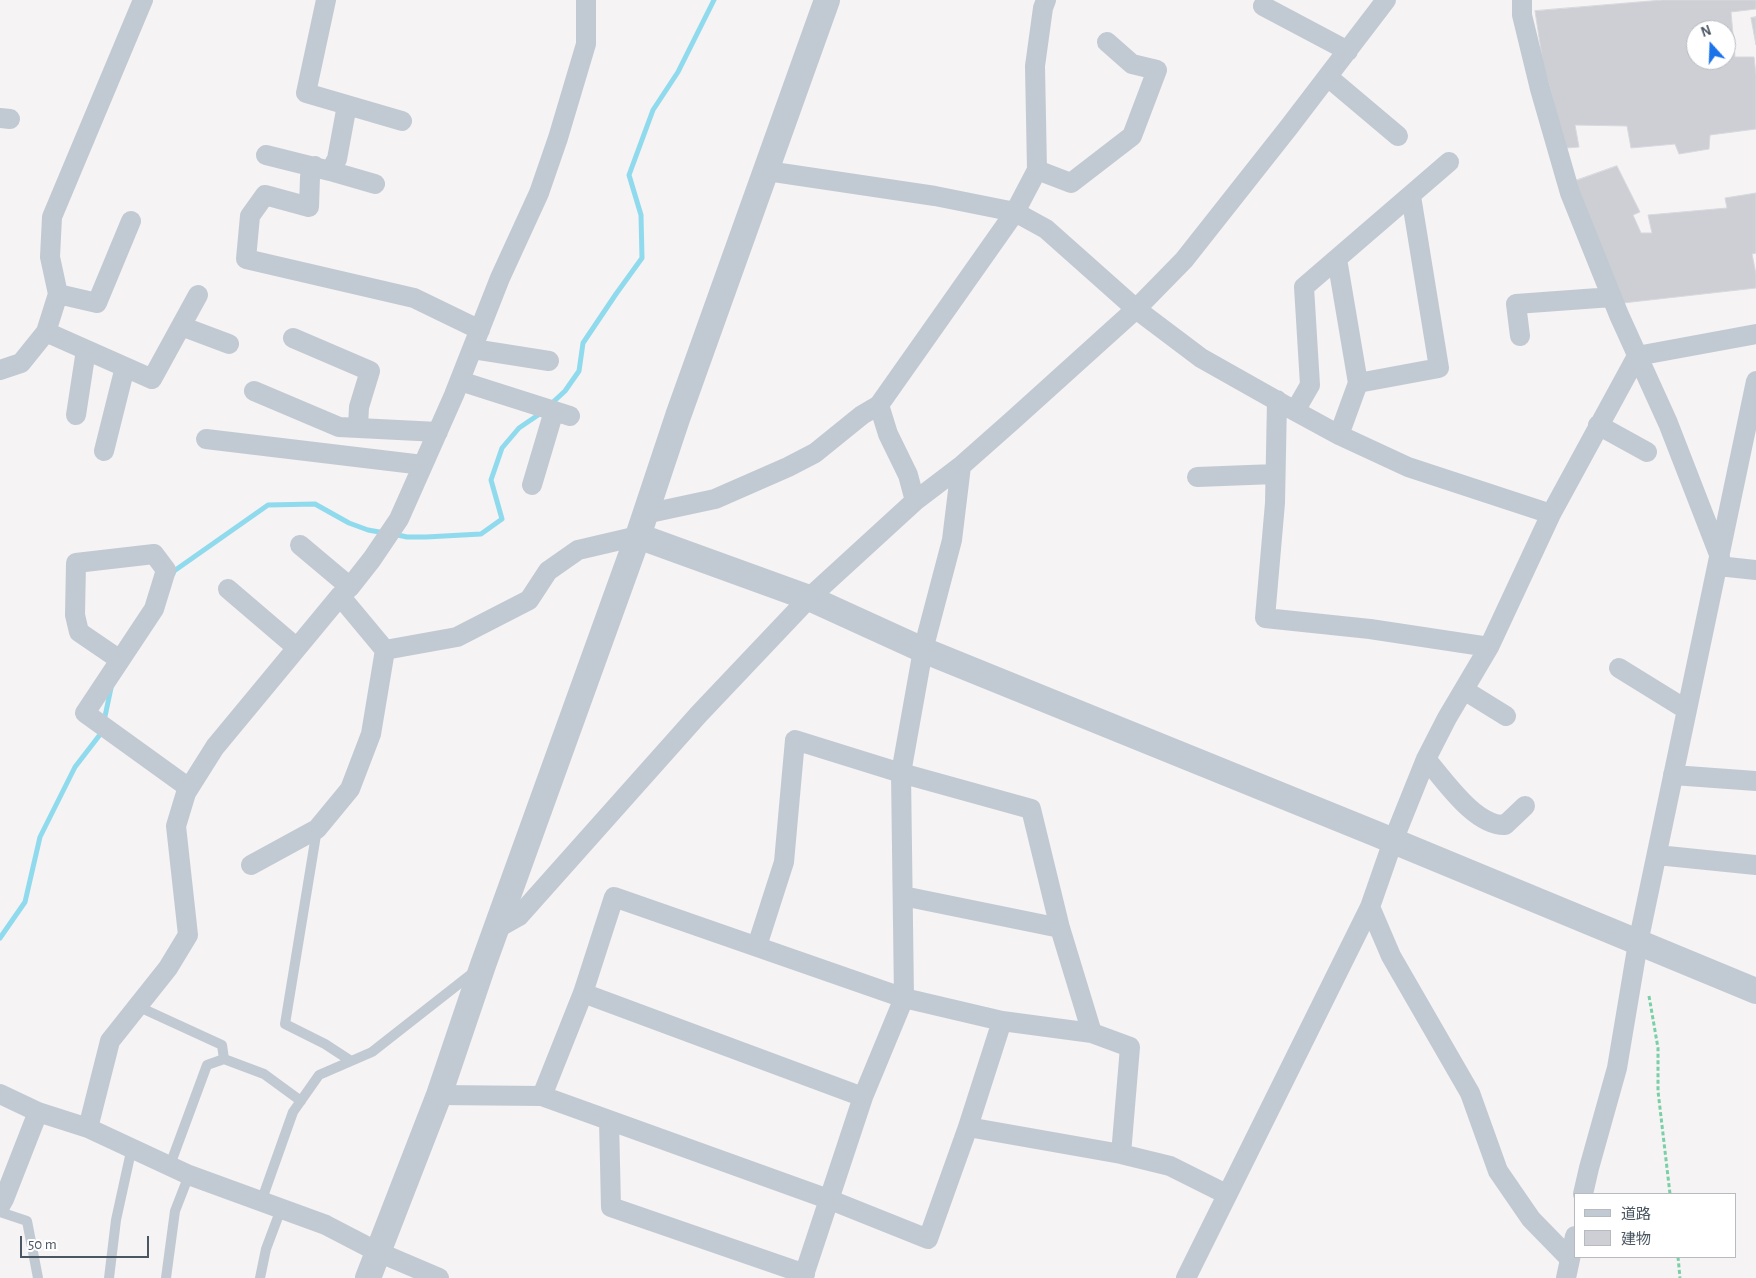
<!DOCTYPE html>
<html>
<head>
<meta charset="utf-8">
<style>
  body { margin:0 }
  #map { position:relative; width:1756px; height:1278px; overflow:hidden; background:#f5f3f3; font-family:"Alegreya Sans","Noto Sans JP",sans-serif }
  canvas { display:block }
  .legend { position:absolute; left:1574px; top:1193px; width:162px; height:65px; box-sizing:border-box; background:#fff; border:1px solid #b7bbc0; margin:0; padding:6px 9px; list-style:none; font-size:15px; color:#4a5661 }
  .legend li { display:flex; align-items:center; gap:10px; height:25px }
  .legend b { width:25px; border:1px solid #b7bbc0 }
  .north { position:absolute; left:1686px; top:20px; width:50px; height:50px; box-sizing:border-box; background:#fff; border:1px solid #b7bbc0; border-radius:50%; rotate:340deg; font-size:14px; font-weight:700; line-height:20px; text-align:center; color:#4a5661 }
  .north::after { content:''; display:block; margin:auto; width:18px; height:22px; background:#1a73e8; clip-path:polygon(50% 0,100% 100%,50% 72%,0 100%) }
  .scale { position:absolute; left:20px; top:1236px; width:129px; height:22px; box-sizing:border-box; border:2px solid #4a5661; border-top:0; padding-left:6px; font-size:15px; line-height:18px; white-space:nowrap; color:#4a5661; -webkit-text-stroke:4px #fff; paint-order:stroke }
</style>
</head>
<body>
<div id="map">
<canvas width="1756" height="1278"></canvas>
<ul class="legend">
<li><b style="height:6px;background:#c1cad2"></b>道路</li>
<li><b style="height:14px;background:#cdcfd5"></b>建物</li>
</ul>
<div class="north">N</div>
<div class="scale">50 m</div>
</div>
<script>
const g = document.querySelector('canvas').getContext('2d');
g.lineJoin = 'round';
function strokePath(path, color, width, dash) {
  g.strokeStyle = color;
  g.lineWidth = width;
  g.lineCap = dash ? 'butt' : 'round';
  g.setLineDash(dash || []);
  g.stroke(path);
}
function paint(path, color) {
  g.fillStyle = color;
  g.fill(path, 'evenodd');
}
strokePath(new Path2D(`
  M551,404L565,391L579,371L583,343L616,294L642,258L641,215L629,175L653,110L678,72L714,0
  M393,534L407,537H426L481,534L502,519L491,480L502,448L519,428L541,413
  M173,574L174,571L268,505L315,504L349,523L368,530L385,533
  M104,721L111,688
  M0,938L25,902L40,837L75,767L102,732`), '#90daee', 5);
const building = new Path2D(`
  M1663,0H1756V9L1731,12L1735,57H1754L1756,75V129L1710,135L1709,149L1679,154L1675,144L1631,148L1627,126L1575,125L1579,147L1566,148L1543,63L1535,11ZM1696,30H1726V60H1696Z
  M1756,17V45L1751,18Z
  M1617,166L1640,212L1633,215L1641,233H1652L1648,215L1727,208L1725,198L1756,193V253L1752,254L1756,274V288L1623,303L1575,181Z`);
paint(building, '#cdcfd5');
strokePath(building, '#d7d9de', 1);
strokePath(new Path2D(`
  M1649,996L1658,1048V1091L1670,1194
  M1678,1257L1680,1278`), '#7ad0a6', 3, [4, 2.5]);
strokePath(new Path2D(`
  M317,829L285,1024L325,1044L351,1061
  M137,1006L222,1045L224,1059L264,1074L301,1101
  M170,1165L207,1065L224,1059
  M261,1202L293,1112L319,1075L372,1052L474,972
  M0,1212L27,1221L38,1278
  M109,1278L116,1220L132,1147
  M166,1278L175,1211L189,1175
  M260,1278L266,1249L281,1209`), '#c1cad2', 10);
strokePath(new Path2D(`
  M326,0L306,93L402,121
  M1522,0V15L1540,89L1570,193L1619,315L1668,423L1720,557
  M1263,6L1348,51
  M1328,77L1398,136
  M0,118L10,119
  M266,155L330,171L337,159L347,105
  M315,166L310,177L309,207L265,195L250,216L246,259L414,298L480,330
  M1037,170L1071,183L1132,136L1157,70L1132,64L1107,42
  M330,171L375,184
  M767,171L935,196L1015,212L1046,229L1136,309L1201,358L1295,411L1339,435L1408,467L1551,514
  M1337,259L1358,383L1439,368L1411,196
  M58,294L97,303L131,221
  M181,326L229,344
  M46,332L152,379L198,295
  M1520,336L1516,304L1612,297
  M293,338L370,371L359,407L358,427
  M473,349L549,361
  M1637,356L1756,334
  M0,370L21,363L46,332L58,294L50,257L52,217L143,0
  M460,381L570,416
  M254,391L339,427L438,432
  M1277,400L1275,503L1265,618L1370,629L1489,647
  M879,405L888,434L908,475L915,501
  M1295,411L1310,385L1304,287L1449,162
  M76,415L86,350
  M1598,425L1647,452
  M1339,435L1358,383
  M206,439L423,465
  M104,451L125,367
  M1197,477L1275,474
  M532,485L554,411
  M645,514L715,499L788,467L815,453L862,415L879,405L1015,212L1037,170L1035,66L1043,8L1046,0
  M300,545L350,587
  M1718,566L1756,570
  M228,589L297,648
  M340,596L385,650L457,637L529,600L548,571L578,550L638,536
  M120,660L79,632L75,615L76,563L154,554L166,570L154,609L85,713L189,788
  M1619,668L1687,710
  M1464,690L1506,716
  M1426,759C1445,781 1475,826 1505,825L1525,806
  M1673,775L1756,781
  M1657,855L1756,865
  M251,865L317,829L350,789L371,734L385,650
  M903,896L1060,928
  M1370,907L1391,956L1470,1093L1498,1171L1531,1219L1570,1259
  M496,929L519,916L699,714L809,598L915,501L961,466L1013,420L1136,309L1184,260L1289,127L1386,0
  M583,993L863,1097
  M0,1094L38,1112L88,1128L189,1175L326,1225L378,1252L439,1278
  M439,1095L542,1096L828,1199L928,1239L968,1127L1121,1154L1130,1047L1092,1033L1060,928L1031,809L901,773L795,740L784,862L757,946
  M542,1096L583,993L614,897L904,998L1002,1021L1092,1033
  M609,1120L611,1207L805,1274
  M968,1127L1002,1021
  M88,1128L110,1041L168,968L188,935L176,826L186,793L215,747L340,596L350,587L372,559L399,519L454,395L500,278L539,193L558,138L586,44V0
  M1121,1154L1170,1166L1226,1194
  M1583,1194L1589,1168L1617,1068L1638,943L1756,381
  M0,1206L4,1199L38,1112
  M803,1278L863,1097L904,998L901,773L923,650L952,540L961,466
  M1186,1278L1370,907L1393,841L1426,759L1447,718L1489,647L1551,514L1637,356
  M1566,1278L1575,1236`), '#c1cad2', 20);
strokePath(new Path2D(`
  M638,536L809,598L923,650L1374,833L1756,991
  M368,1278L439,1095L483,965L638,536L678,416L827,0`), '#c1cad2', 26);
</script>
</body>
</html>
